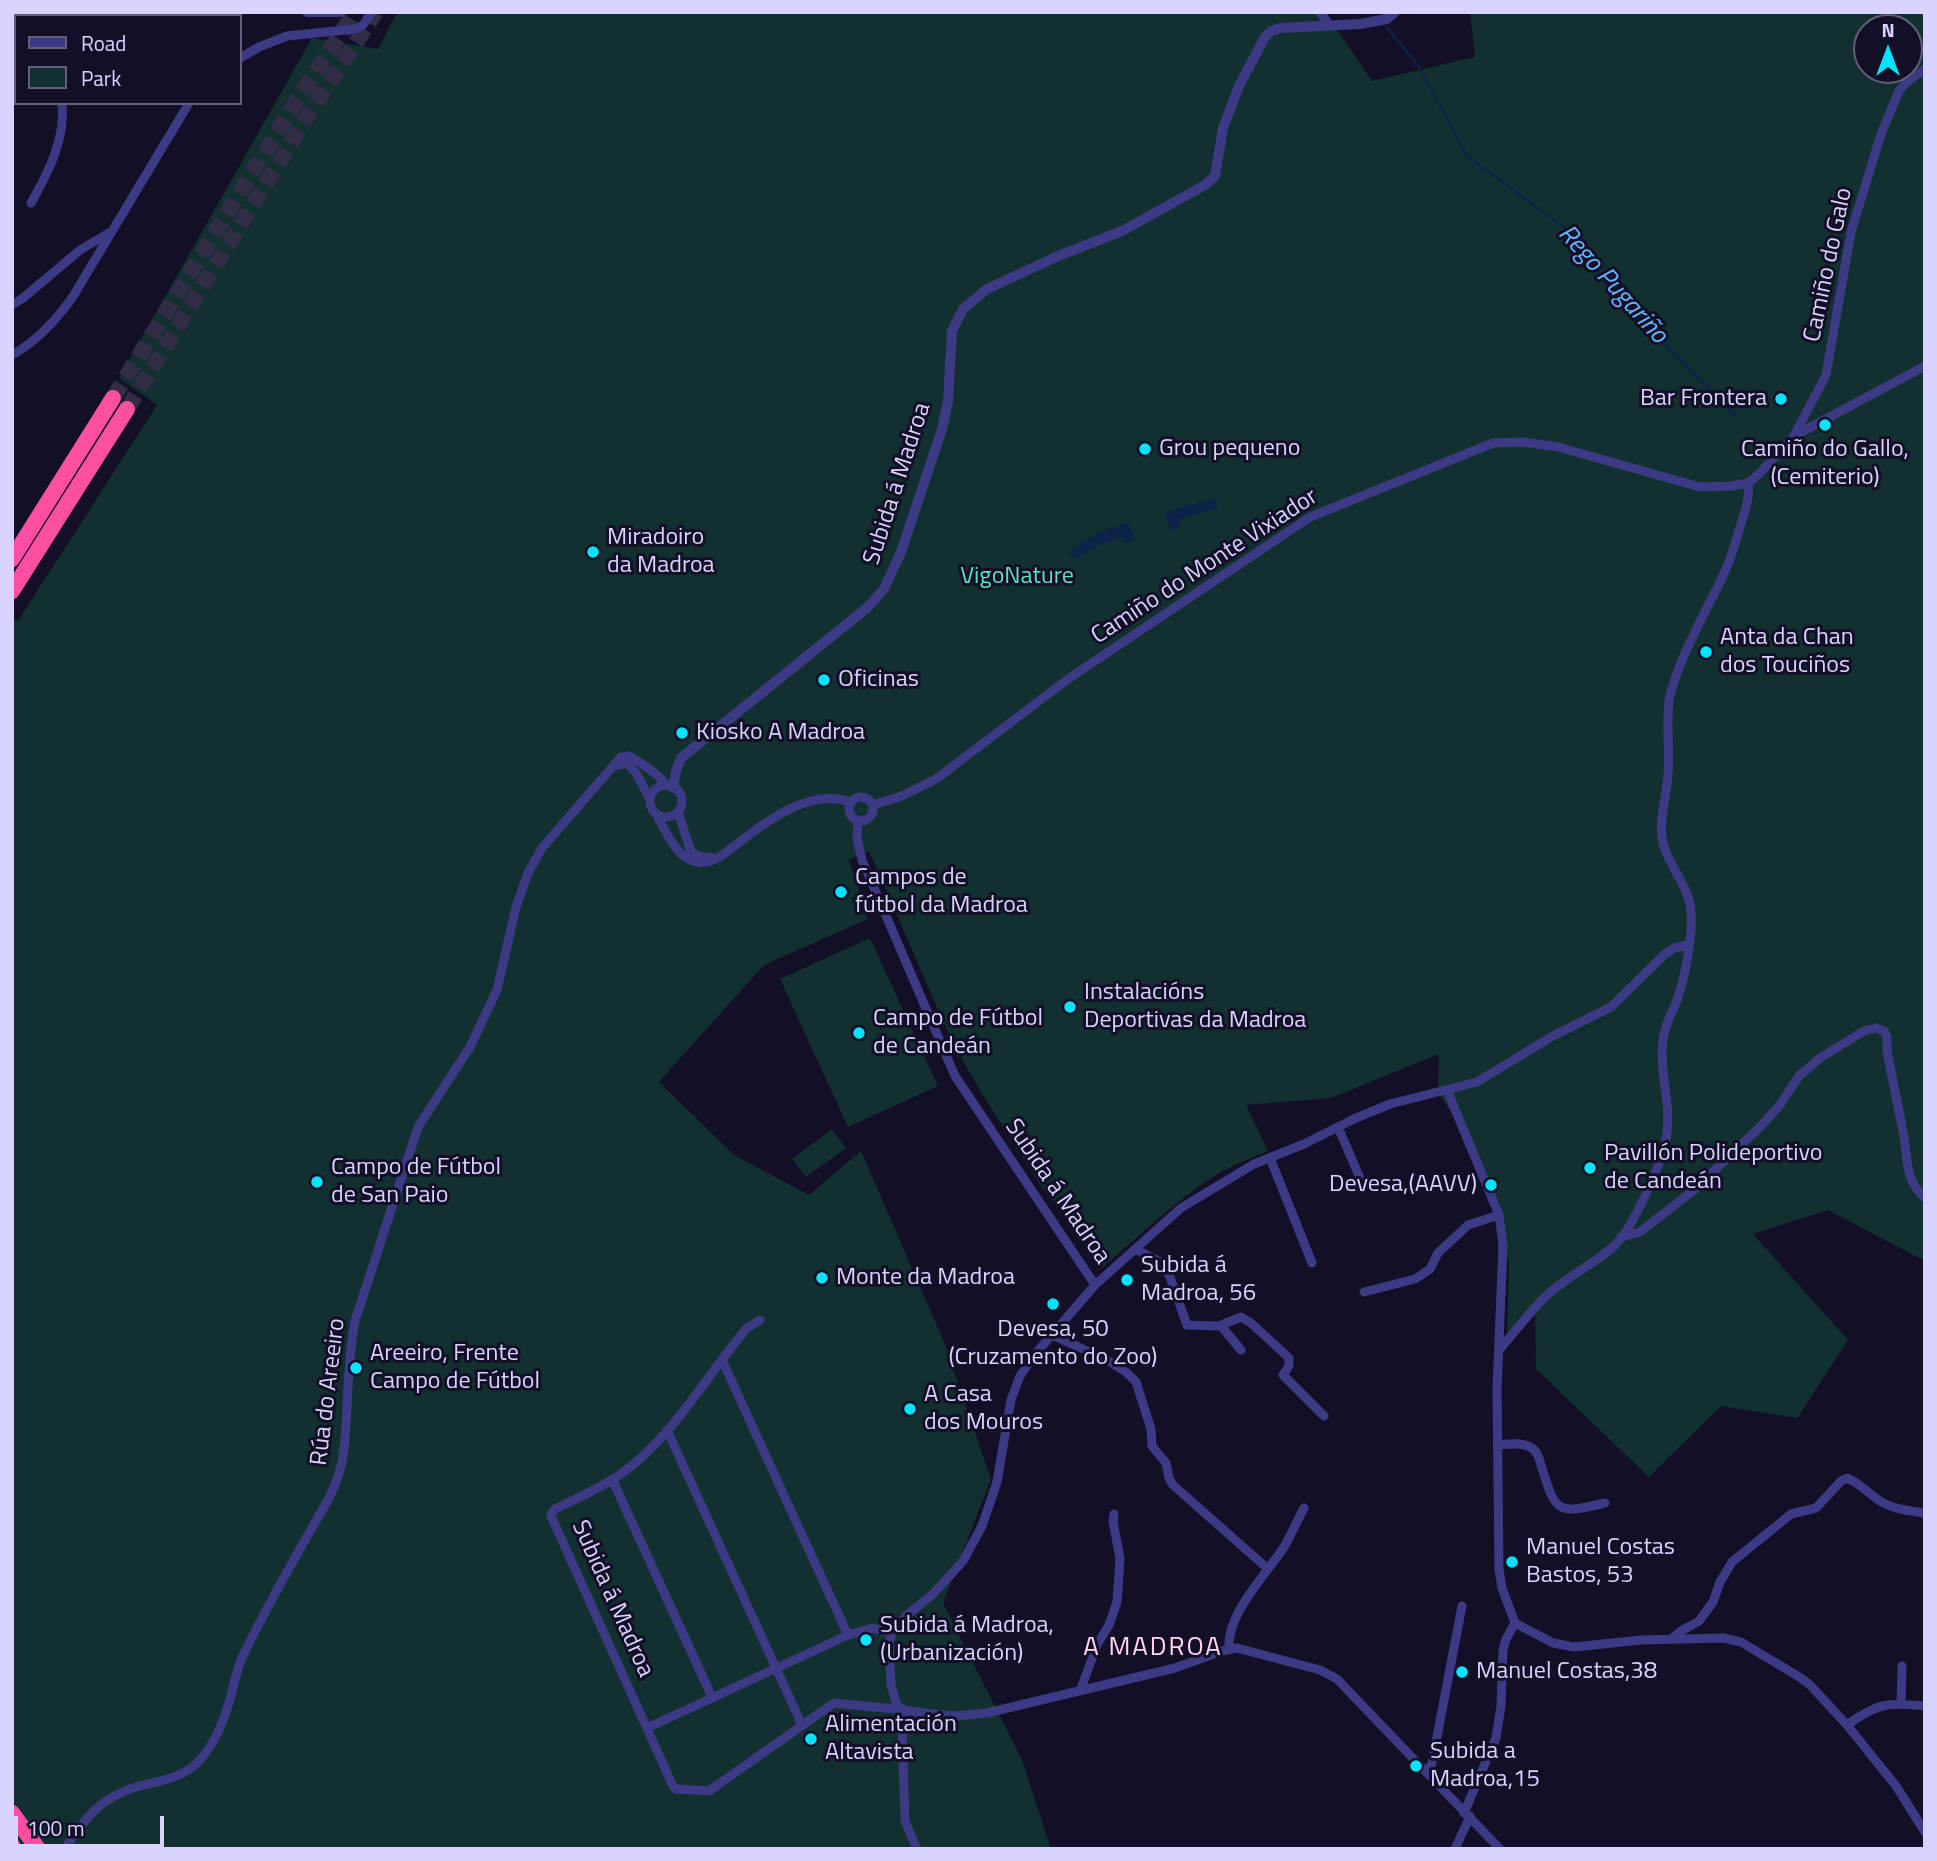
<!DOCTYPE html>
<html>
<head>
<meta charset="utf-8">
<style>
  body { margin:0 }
  #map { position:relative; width:1937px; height:1861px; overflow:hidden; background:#130f26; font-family:"Titillium Web",sans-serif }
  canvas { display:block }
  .frame { position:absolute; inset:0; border:14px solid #d9d4ff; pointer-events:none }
  .legend { position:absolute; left:14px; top:14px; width:228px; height:91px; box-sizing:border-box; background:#130f26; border:2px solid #625e7d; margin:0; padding:9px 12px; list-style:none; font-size:21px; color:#d9d4ff }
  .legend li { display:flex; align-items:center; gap:14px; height:35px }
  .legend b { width:35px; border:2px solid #625e7d }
  .north { position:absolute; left:1853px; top:14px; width:70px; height:70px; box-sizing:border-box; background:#130f26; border:2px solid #625e7d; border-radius:50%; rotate:0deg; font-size:19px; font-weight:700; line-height:28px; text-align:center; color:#d9d4ff }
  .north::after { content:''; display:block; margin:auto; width:24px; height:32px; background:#00e5ff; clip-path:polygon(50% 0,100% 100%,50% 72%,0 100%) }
  .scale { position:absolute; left:14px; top:1816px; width:150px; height:32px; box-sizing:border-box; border:4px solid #d9d4ff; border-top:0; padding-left:9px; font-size:21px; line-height:24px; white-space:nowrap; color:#d9d4ff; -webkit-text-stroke:5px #130f26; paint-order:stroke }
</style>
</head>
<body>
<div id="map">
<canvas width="1937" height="1861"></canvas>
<div class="frame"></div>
<ul class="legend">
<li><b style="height:9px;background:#3d3a85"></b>Road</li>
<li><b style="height:19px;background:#12302f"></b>Park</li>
</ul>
<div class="north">N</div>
<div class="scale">100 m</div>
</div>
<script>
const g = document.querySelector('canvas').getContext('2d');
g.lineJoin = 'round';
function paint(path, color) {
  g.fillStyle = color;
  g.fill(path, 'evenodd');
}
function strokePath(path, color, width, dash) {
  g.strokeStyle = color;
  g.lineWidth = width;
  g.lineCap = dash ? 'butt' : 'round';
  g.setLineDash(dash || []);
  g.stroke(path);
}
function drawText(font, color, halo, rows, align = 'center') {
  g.font = font + ' "Titillium Web",sans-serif';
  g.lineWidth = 6;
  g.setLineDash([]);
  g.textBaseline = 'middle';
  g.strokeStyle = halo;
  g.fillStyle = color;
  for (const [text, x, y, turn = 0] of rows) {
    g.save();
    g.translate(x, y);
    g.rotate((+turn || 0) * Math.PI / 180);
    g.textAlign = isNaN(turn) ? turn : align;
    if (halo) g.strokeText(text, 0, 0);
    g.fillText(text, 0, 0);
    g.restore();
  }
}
paint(new Path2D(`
  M402,12H1325L1372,81L1475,57L1470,12H1925V1261L1828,1210L1753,1234L1848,1340L1797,1418L1721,1406L1649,1477L1536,1369L1535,1308L1507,1333L1509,1264L1491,1186L1469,1140L1438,1092L1439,1054L1331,1098L1246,1105L1268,1151C1249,1159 1230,1166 1213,1177C1173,1203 1138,1237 1102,1268L1039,1183L978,1087L951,1039L869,851L849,860L868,919L764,965L659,1082L734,1155L809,1195L861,1151L944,1342L991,1479L943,1603L1022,1760L1051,1849H12V618L18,621L157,405L119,378L312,38L378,49L395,16ZM1867,28H1909V70H1867Z
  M870,938L938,1086L848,1127L780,979Z
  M832,1129L846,1148L806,1177L792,1159Z`), '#12302f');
paint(new Path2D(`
  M1215,498L1218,508L1178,520L1180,528L1171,531L1165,512Z
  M1130,523L1135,541L1124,543L1122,537L1101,544L1076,559L1067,553L1101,531Z`), '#0c2248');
strokePath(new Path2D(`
  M1374,12V13
  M1387,28L1418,65L1467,156L1577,237L1610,289L1735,415`), '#0c2248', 2.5);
strokePath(new Path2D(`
  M113,398L297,100L355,12
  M127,409L317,101L376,12`), '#312d47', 16, [16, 8]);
strokePath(new Path2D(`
  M1320,12L1330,26
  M240,58L259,47L287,36L355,29L363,25L372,12
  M31,203C48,173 66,139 62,103
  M12,305L23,298L80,250L112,231
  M12,355C37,341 55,321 72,298L189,103
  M1794,436L1826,375L1851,232L1881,134L1899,91L1906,83L1925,69
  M614,766L627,763L636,773L650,799
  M650 801a16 16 0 1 1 32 0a16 16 0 1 1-32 0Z
  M849 809a12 12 0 1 1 24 0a12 12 0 1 1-24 0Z
  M873,805L902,796L936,779L1068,679L1310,517L1493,443L1523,442L1558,447L1700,487L1731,486L1748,483L1758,475L1794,436L1925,366
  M678,812L691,852L698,856L713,858
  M656,814C670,839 683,875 718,858C755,832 803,785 851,802
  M858,820L857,838L862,860L955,1076L1095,1285
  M1447,1090L1499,1215L1503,1245L1497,1389L1499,1569L1502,1588L1515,1623
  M1338,1127L1363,1185
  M1270,1158L1312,1263
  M1621,1237L1640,1232L1694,1190L1759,1128L1779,1106L1799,1076L1820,1058L1864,1031L1876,1028L1884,1031L1887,1037V1051C1892,1078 1898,1105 1903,1132C1908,1155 1904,1181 1925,1198
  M1135,1249L1161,1262L1170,1277L1187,1325L1219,1326L1241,1317L1251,1323L1289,1358V1366L1283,1375L1324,1416
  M1364,1292L1415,1279L1430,1269L1438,1253L1468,1225L1499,1215
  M760,1320L747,1328C706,1376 674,1436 621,1474C601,1488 578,1498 555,1509L551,1514L552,1518L673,1786L676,1789L709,1791L834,1703L905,1710L902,1723L905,1821L917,1849
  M1221,1326L1241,1350
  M1052,1335L1107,1360L1126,1372L1136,1382L1151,1429L1152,1446L1166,1463L1169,1478L1173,1485L1268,1569
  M1499,1350C1514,1333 1528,1314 1544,1298C1564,1278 1591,1266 1612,1248C1632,1231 1661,1165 1666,1139C1673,1103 1657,1071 1664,1034C1667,1020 1675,1008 1679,994C1686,972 1693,934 1691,911C1689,884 1666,864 1662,838C1659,817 1667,795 1668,774C1670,750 1666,725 1669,700C1671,689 1676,676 1680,665C1693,633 1709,605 1724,574C1731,558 1736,541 1741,524C1745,511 1750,497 1748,483
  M722,1360L848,1635
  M667,1430L802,1725
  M1498,1445C1508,1444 1521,1442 1530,1447C1537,1450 1539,1458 1541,1465C1556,1512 1555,1515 1605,1503
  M612,1479L712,1697
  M1515,1623L1553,1643L1574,1647L1641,1640L1723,1638L1741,1642L1801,1678L1810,1685L1847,1725L1896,1786L1925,1832
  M1671,1639L1681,1631L1699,1621L1713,1602L1720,1582L1732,1562L1791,1514L1816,1508L1841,1481L1847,1478C1860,1483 1869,1494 1880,1501C1893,1509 1909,1511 1925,1513
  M1229,1650C1226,1614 1265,1576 1284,1547C1291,1535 1297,1521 1304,1508
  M1080,1691L1097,1645L1109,1625L1117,1602L1120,1559L1113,1521L1114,1514
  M1901,1704L1902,1666
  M1847,1725C1878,1703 1888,1702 1925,1706
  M647,1728L848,1635L873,1628L892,1633
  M1427,1773L1432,1763L1462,1606
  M1464,1813L1496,1738L1501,1706L1503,1650L1506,1639L1515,1623
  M65,1849C83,1820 101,1797 136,1787C158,1781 182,1779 199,1761C214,1745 224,1720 230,1699C234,1686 236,1671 242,1658C268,1603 299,1551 329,1498C335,1485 341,1471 343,1457C349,1412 346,1366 355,1321L418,1127L470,1047L497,990L516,907L528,873L542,848L621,757L629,756C644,764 656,773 668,786
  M1455,1849L1470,1816
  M1500,1849L1337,1679L1320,1670L1237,1648L1222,1651L1175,1668L987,1713L956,1716L931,1714L905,1710L897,1705L891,1685L889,1642L892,1633L907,1615L933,1594L963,1561L982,1526L997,1482L1011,1400L1020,1376L1037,1352L1095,1285L1181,1208L1254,1164L1304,1144L1356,1118L1390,1104L1477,1082L1551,1037L1611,1007L1664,955L1674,948L1688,945`), '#3d3a85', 9);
strokePath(new Path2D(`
  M307,12H341
  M90,16L95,12
  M12,76L16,73
  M673,788L676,771L681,758L868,607L884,589L901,552L942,429L948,401L952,331L963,309L987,289L1058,256L1122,231L1205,185L1215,176L1223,128L1239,86L1265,37L1271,31L1281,28L1360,24L1387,19L1395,12`), '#3d3a85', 10);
strokePath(new Path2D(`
  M12,559L113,398
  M12,591L127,409
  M12,1813L38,1849
  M12,1845L14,1849`), '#ff4fa3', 16);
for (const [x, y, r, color] of [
  [1781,399,7,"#00e5ff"],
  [1825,425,7,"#00e5ff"],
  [1145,449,7,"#00e5ff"],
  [593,552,7,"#00e5ff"],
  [1706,652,7,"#00e5ff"],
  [824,680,7,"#00e5ff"],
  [682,733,7,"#00e5ff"],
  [841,892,7,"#00e5ff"],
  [1070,1007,7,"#00e5ff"],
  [859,1033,7,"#00e5ff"],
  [1590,1168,7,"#00e5ff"],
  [317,1182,7,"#00e5ff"],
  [1491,1185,7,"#00e5ff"],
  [822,1278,7,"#00e5ff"],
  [1127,1280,7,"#00e5ff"],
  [1053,1304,7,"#00e5ff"],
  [356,1368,7,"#00e5ff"],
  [910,1409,7,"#00e5ff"],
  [1512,1562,7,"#00e5ff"],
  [866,1640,7,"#00e5ff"],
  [1462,1672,7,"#00e5ff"],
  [811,1739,7,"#00e5ff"],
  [1416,1766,7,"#00e5ff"]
]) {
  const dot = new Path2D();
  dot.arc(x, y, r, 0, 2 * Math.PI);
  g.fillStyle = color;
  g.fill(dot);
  strokePath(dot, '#130f26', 2.5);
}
drawText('24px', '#d9d4ff', '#130f26', [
  ["Camiño do Galo",1829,265,-78],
  ["Subida á Madroa",898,484,-72],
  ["Camiño do Monte Vixiador",1205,567,-33],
  ["Subida á Madroa",1057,1192,56],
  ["Rúa do Areeiro",329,1392,-83],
  ["Subida á Madroa",612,1599,66]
]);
drawText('24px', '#d9d4ff', '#130f26', [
  ["Bar Frontera",1767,399,"right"],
  ["Grou pequeno",1159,449],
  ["Camiño do Gallo,",1825,450,"center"],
  ["(Cemiterio)",1825,478,"center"],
  ["Miradoiro",607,538],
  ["da Madroa",607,566],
  ["Anta da Chan",1720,638],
  ["dos Touciños",1720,666],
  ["Oficinas",838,680],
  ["Kiosko A Madroa",696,733],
  ["Campos de",855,878],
  ["fútbol da Madroa",855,906],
  ["Instalacións",1084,993],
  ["Deportivas da Madroa",1084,1021],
  ["Campo de Fútbol",873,1019],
  ["de Candeán",873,1047],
  ["Pavillón Polideportivo",1604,1154],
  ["de Candeán",1604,1182],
  ["Campo de Fútbol",331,1168],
  ["de San Paio",331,1196],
  ["Devesa,(AAVV)",1477,1185,"right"],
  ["Subida á",1141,1266],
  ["Madroa, 56",1141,1294],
  ["Monte da Madroa",836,1278],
  ["Devesa, 50",1053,1330,"center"],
  ["(Cruzamento do Zoo)",1053,1358,"center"],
  ["Areeiro, Frente",370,1354],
  ["Campo de Fútbol",370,1382],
  ["A Casa",924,1395],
  ["dos Mouros",924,1423],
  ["Manuel Costas",1526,1548],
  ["Bastos, 53",1526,1576],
  ["Subida á Madroa,",880,1626],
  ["(Urbanización)",880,1654],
  ["Manuel Costas,38",1476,1672],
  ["Alimentación",825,1725],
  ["Altavista",825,1753],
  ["Subida a",1430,1752],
  ["Madroa,15",1430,1780]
], 'left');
drawText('24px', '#5fe0c0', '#130f26', [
  ["VigoNature",1017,577]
]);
drawText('italic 26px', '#62b6ff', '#130f26', [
  ["Rego Pugariño",1612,285,48]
]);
g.letterSpacing = '2px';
drawText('26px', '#ffd6f0', '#130f26', [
  ["A MADROA",1153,1649]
]);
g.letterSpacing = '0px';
</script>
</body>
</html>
